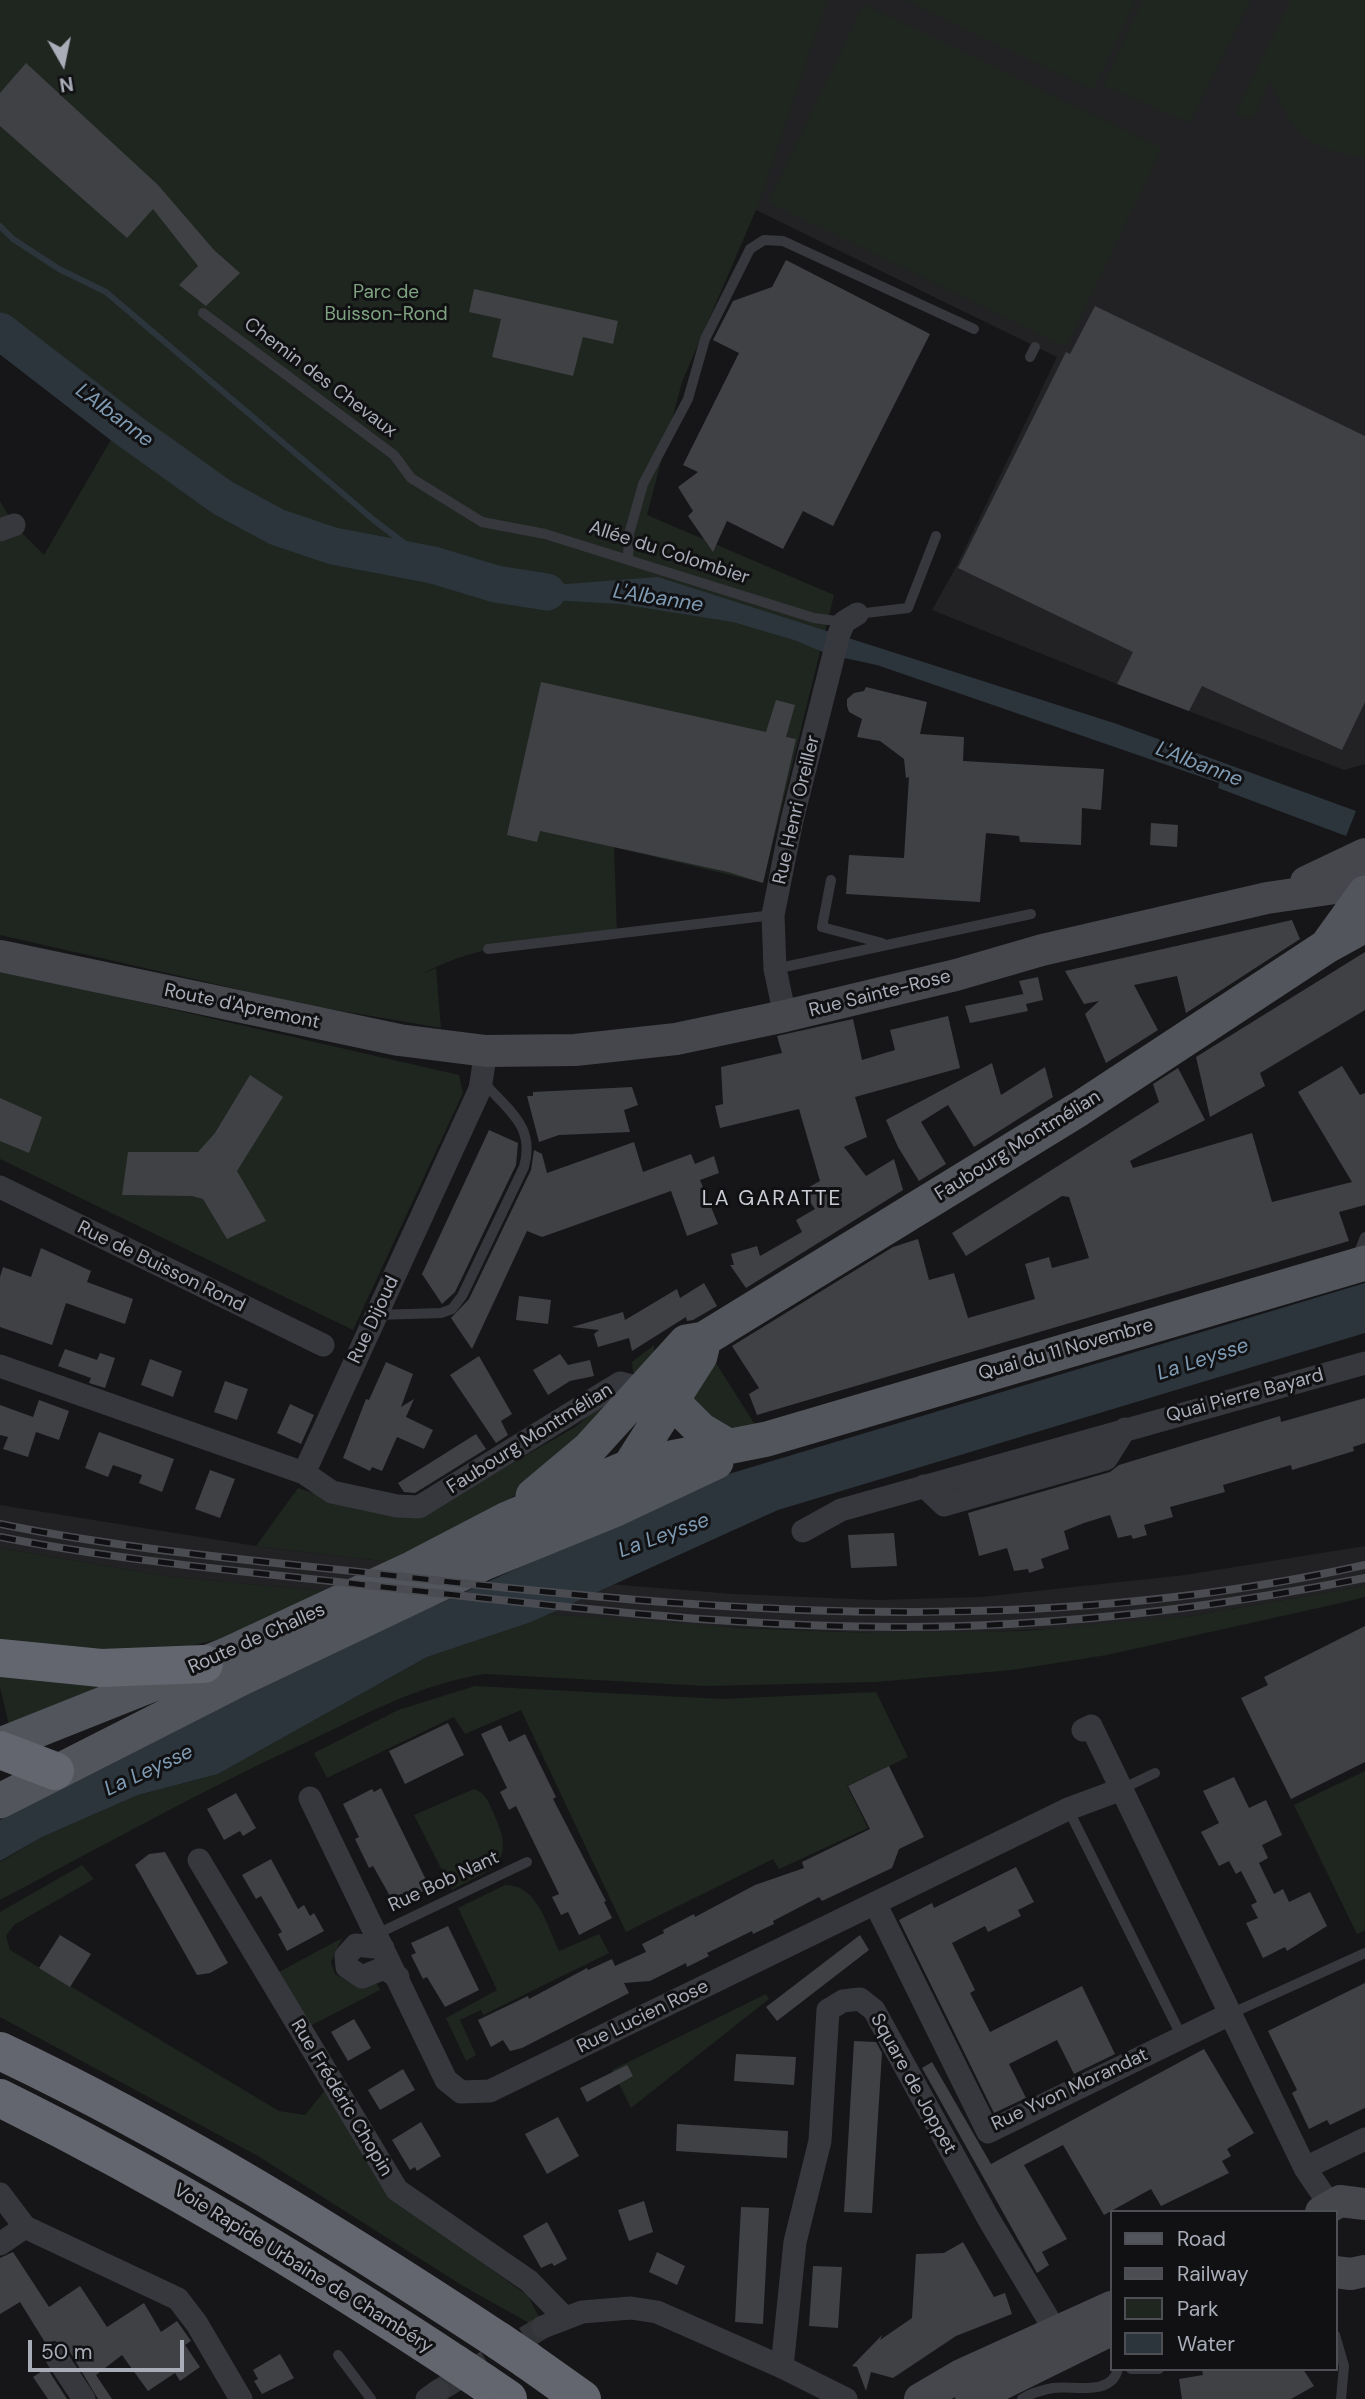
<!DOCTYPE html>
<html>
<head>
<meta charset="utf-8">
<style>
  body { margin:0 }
  #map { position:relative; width:1365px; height:2399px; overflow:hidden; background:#161618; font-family:"DM Sans",sans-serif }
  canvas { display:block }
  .legend { position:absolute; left:1110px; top:2210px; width:228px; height:161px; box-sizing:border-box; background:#111113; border:2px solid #4d4f55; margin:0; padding:9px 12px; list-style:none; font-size:21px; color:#a8adb8 }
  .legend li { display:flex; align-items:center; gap:14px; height:35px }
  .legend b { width:35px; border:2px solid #4d4f55 }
  .north { position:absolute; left:28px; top:28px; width:70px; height:70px; -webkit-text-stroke:5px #111113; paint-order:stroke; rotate:171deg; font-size:19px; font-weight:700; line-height:28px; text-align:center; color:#a8adb8 }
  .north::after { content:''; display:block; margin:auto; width:24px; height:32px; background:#a8adb8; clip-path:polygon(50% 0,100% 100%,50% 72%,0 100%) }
  .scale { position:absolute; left:28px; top:2340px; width:156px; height:32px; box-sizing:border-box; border:4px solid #a8adb8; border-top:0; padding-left:9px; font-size:21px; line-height:24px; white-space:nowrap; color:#a8adb8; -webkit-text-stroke:5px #111113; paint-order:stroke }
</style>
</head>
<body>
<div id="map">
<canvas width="1365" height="2399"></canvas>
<ul class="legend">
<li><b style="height:9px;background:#53555c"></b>Road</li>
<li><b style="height:9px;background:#4a4c52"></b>Railway</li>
<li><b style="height:19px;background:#1e261f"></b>Park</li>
<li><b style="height:19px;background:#2c353c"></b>Water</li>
</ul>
<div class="north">N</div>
<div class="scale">50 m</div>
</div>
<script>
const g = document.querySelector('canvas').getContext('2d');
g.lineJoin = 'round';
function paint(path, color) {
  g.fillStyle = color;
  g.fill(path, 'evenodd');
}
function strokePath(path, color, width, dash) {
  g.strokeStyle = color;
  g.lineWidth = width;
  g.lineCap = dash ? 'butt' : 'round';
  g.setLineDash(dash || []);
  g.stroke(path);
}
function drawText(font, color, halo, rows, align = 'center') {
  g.font = font + ' "DM Sans",sans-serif';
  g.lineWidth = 6;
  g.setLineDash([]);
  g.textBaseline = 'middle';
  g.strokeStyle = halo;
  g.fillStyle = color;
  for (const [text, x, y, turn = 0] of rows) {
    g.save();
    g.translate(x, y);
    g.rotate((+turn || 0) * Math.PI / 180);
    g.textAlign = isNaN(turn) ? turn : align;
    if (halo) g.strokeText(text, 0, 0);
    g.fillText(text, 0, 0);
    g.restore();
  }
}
paint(new Path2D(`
  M716,0H1365V764L1344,770L1117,684L932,610L957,565L1057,357L756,210L754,151Z
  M0,1505L256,1546L390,1562L335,1592L172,1577L0,1548Z
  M1365,1546V1586L1191,1616L1107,1626L958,1633H870L644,1623L531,1612L595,1583L734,1594L877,1600L981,1597L1185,1575Z`), '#222225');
paint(new Path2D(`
  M0,0H827L759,203L682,382L647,515L834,595L763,883L614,847L617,933C553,941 478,941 421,975L436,968L441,1028L307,1005L0,935V501L14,525L44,555L112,438L31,375L0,339Z
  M905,0H1136L1093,90Z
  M1143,0H1251L1190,123L1103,85Z
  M1291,0H1365V158C1304,147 1294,136 1270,80L1253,119L1235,114Z
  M864,4L1162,148L1066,347L768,202Z
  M0,970L459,1075L463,1093L353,1330L0,1159Z
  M654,1345V1358L641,1376L633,1372L632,1362Z
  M709,1352L759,1431L731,1438L693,1407L694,1375Z
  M616,1396L543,1475L497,1508L390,1562L256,1546L298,1488L352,1505L425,1513L577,1426L596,1408Z
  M0,1548L172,1577L335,1592L228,1637L153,1655L0,1644Z
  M1365,1586V1597L1345,1602L1107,1655L1012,1670L876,1682L706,1686L485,1674C420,1684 366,1714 307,1742C203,1790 102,1846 0,1900V1862L42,1837L138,1795L218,1774L427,1657L548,1614L740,1628L870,1633L1024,1631L1191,1616Z
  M0,1669L111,1683L9,1725L0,1687Z
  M475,1686L721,1699L876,1692L908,1757L847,1786L868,1828L779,1869L773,1859L626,1932L521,1710L465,1734L454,1717L327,1778L314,1753L398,1710Z
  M1365,1771V1930L1357,1934L1294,1805Z
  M474,1789C486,1793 489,1803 494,1814C517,1865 493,1868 452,1890L414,1815Z
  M82,1865L94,1879L14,1925L6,1936L10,1950L279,2111L305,2115L326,2089L388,2194L528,2296L539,2317L529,2323L463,2286L258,2156L0,2017V1912Z
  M505,1885C538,1884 547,1927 559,1951L599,1934L609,1953L483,2015L481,2010L460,2020L476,2055L466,2061L446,2018L497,1990L458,1908Z
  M342,1938L331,1962L335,1974L349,1982L377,1984L380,1990L308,2027L277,1973Z
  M766,1994L769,1999L631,2108L612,2070Z`), '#1e261f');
paint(new Path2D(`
  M658,577L1117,724L1356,811L1346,836L1218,788L1219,783L877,665L830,655L794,640L733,622L620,604L550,600L498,589L496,584L507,580L566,584Z
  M1365,1283V1333L778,1510L531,1622L427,1657L218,1774L138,1795L42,1837L0,1861V1820L159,1737L414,1615L722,1476Z`), '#2c353c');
strokePath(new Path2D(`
  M0,226L13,239L59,269L106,292L375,521L433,565`), '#2c353c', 6);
strokePath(new Path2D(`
  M0,331L128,430L223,498L277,527L333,546L433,565L496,584L547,592`), '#2c353c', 37);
paint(new Path2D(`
  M26,63L158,185L214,250L240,273L206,306L179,285L198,266L153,209L127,238L0,126V93Z
  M786,260L930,334L833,526L803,511L783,549L727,521L713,552L688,516L693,511L678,487L698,472L683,465L739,353L713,340L733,301L772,287Z
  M474,289L618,321L613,344L583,337L573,376L492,357L501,319L469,312Z
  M1095,306L1365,436V702L1342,750L1202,686L1189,711L1117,684L1133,652L958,568L1066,352L1070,354Z
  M541,682L766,732L776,700L795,705L786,737L796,739L763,883L728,872L540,831L537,842L507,835Z
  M866,687L927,702L920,734L964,737L963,761L1104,769L1101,810L1082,808L1081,845L1020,842L1019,836L986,833L980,902L846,894L849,855L904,858L909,777L906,778L904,759L880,741L857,737L862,719L849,712L847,706V699L854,693L864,691Z
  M1151,823L1178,825L1177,847L1150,845Z
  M1292,920L1300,939L1186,1013L1177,976L1134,985L1158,1030L1106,1063L1085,1014L1099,1001L1084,1004L1065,971Z
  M1365,952V1010L1260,1073L1265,1086L1210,1117L1196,1057Z
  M1038,977L1043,1000L1026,1004L1028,1011L970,1023L965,1006L1023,994L1024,996L1019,981Z
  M948,1016L960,1068L855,1097L867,1137L844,1147L866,1176L894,1159L903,1190L746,1288L730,1265H734L731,1254L757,1246L760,1256L802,1232L796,1220L815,1209L802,1191L820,1181L799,1109L720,1128L715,1106L723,1104L721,1067L782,1053L777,1036L853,1019L862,1060L895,1050L890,1030Z
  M992,1063L1001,1095L1045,1067L1053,1097L974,1147L948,1105L921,1122L946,1164L919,1181L898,1147L886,1120Z
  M1342,1066L1360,1095L1365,1093V1205L1339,1212L1349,1241L757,1415L749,1394L759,1388L732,1346L893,1247L918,1239L929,1280L954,1273L968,1318L1035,1299L1025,1264L1049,1257L1052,1268L1089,1258L1069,1197L1062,1196L966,1256L952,1233L1159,1102L1153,1084L1178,1068L1205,1120L1130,1161L1133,1168L1252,1133L1272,1202L1352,1182L1298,1092Z
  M250,1075L283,1097L237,1171L266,1221L227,1239L203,1199L192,1196L122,1195L128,1152H198L215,1133Z
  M632,1087L638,1105L624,1110L630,1132L559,1135L539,1142L527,1096H533V1092Z
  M0,1098L42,1117L29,1153L0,1141Z
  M489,1130L518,1143L516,1165L455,1292L442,1304L422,1274Z
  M634,1142L643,1172L691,1154L695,1164L714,1156L719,1173L700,1180L718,1224L687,1236L671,1191L542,1237L527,1231L472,1349L451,1318L469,1299L531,1170L534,1150L542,1154L547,1173Z
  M41,1248L91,1271L87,1282L133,1299L125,1324L66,1303L52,1345L0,1327V1277L3,1267L31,1277Z
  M704,1283L717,1306L693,1320L687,1321L686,1317L632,1351L629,1338L598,1347L594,1334L599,1330L572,1327L623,1312L625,1320L677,1289L680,1298Z
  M519,1296L551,1300L548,1324L516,1320Z
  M65,1349L97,1360L100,1353L115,1358L105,1388L89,1383L91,1378L58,1366Z
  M560,1354L568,1365L590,1360L594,1376L570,1381L548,1395L533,1370Z
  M479,1356L512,1414L501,1421L508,1435L496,1443L450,1375Z
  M150,1359L182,1371L173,1397L141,1385Z
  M386,1362L413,1374L401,1407L414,1399L406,1417L433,1430L424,1449L397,1437L382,1471L372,1467L370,1471L343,1458L366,1399L369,1400Z
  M225,1381L248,1389L237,1420L214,1412Z
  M1365,1398V1443L1353,1447L1354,1451L1292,1470L1291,1465L1223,1485L1225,1492L1170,1507L1173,1517L1144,1525L1147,1535L1133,1539L1131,1535L1118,1538L1110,1515L1084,1523L1064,1531L1069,1549L1041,1559L1044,1568L1029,1573L1028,1569L1014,1571L1007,1548L979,1556L968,1513L1110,1472L1119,1465L1280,1416L1281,1422Z
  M39,1400L69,1411L59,1440L36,1432L28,1457L3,1449L8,1437L0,1435V1405L33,1417Z
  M290,1404L314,1415L301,1444L277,1433Z
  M99,1432L174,1459L162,1492L139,1483L142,1475L113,1465L108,1477L85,1468Z
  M476,1434L486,1449L415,1493L404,1492L398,1483Z
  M210,1470L235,1479L220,1518L195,1509Z
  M894,1533L897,1566L851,1568L848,1535Z
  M1365,1626V1762L1291,1799L1241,1698L1268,1685L1264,1677Z
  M448,1723L464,1755L405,1784L389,1751Z
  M501,1725L509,1742L525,1734L556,1797L553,1799L606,1901L604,1902L612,1918L579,1935L568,1912L561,1915L552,1897L559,1894L516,1806L509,1810L500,1792L507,1788L481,1734Z
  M889,1766L924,1837L899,1849L892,1868L822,1901L819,1897L773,1921L774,1924L753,1934L752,1931L707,1953L709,1956L687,1967L686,1963L650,1981L624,1983L629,1993L522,2048L510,2051L503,2040L491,2047L478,2020L528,1996L529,1999L587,1968L588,1970L612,1959L615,1966L646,1952L642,1944L664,1933L663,1930L694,1914L695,1917L755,1885L804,1868L802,1862L870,1829L848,1786Z
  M1234,1777L1249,1808L1266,1800L1282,1835L1262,1845L1268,1858L1259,1863L1274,1894L1283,1889L1289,1902L1310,1892L1327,1926L1287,1951L1285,1947L1263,1958L1246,1923L1258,1918L1251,1905L1257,1902L1241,1871L1236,1874L1229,1861L1219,1866L1201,1832L1219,1823L1203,1791Z
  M381,1788L430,1888L395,1905L373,1866L369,1868L355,1839L359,1837L343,1804L372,1789L374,1792Z
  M236,1793L256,1828L243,1836L240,1831L224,1840L207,1809Z
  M165,1852L228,1963L210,1973L197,1975L135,1865L149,1854Z
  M271,1859L298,1909L304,1905L310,1916L314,1913L324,1931L287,1951L278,1934L282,1932L261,1896L256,1899L242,1875Z
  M1016,1867L1034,1902L1018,1910L1021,1916L988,1932L985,1926L952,1943L975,1990L970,1993L990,2032L1082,1986L1115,2054L1074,2074L1057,2040L1009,2064L1026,2098L994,2113L899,1920L932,1903L934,1908Z
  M448,1926L479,1990L445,2007L427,1977L423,1979L411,1955L416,1953L411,1943Z
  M60,1935L91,1954L70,1987L39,1968Z
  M860,1935L869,1950L777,2021L766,2007Z
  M1365,1983V2108L1330,2125L1327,2120L1309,2129L1292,2093L1297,2090L1268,2031Z
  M354,2019L371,2048L348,2061L331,2032Z
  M854,2041L876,2042L882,2053L872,2213L844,2212Z
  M1204,2049L1254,2133L1227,2149L1231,2156L1222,2161L1229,2173L1161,2206L1151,2189L1104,2215L1063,2145L1024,2165L1067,2239L1042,2252L1049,2265L1037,2273L922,2068L932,2062L991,2164Z
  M736,2054L796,2057L794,2085L734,2081Z
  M627,2065L633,2076L587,2102L580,2088Z
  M403,2069L415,2090L380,2110L368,2090Z
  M558,2117L579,2156L547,2174L525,2134Z
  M421,2122L441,2156L417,2171L415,2167L410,2170L392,2140Z
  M677,2124L788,2131L787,2158L676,2151Z
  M644,2201L653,2232L629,2241L618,2210Z
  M741,2207L769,2208L763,2324L735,2322Z
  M547,2222L567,2259L554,2266L552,2263L541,2268L523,2236Z
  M963,2242L994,2297L1005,2293L1012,2314L956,2336L893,2378L871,2372L866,2391L857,2367L852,2366L882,2335L880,2340L912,2318L916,2254L944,2253Z
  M13,2252L49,2307L80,2286L107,2327L144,2303L161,2332L177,2321L191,2341L185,2345L200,2367L180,2381L175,2373L148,2391L122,2355L96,2375L112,2399H98L67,2347L55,2341L46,2344L20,2302L0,2314V2258Z
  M657,2252L685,2266L677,2285L649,2272Z
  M813,2266L842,2267L838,2328L809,2326Z
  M280,2354L294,2378L262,2394L254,2381L258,2379L253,2370Z
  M47,2368L67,2399H48L33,2377Z
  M1202,2369H1303L1314,2386L1291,2399H1182L1179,2379L1203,2375Z`), '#404145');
strokePath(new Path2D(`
  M438,2391L543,2327`), '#333438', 23, [23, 11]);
strokePath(new Path2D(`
  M203,313L394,455L411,478L482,522L545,534L814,618L844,622
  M1030,357L1035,347
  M628,558L629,534L643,484L688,399L705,339L750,249L764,240L783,241L974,329
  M857,614L908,608L936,536
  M831,880L822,927L882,943
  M488,949L773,915
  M775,969L1031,914
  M1357,1257L1365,1237
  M376,1315L441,1313L452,1309L462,1296L524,1167C536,1124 506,1110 482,1080
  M1122,1789L1155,1773
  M1068,1809L1182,2037
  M377,1934L527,1862
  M1230,2014L1365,1953
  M1335,2335L1344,2366L1341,2399
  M338,2355L371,2399
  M1131,2369H1159
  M1022,2399C1031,2393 1042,2390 1053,2388C1073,2385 1111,2397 1118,2369`), '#37383d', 10);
strokePath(new Path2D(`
  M0,530L14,525
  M785,1016L775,969L773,915L792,820L839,634L844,622L857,614
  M0,1187L323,1345
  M0,1366L304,1473L332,1492L397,1506L419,1507L620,1383L652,1391
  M304,1473L480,1089L486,1051
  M924,1486L944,1505L1106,1459L1125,1429
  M803,1531L841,1510L1365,1363
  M1083,1730L1091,1726L1305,2168L1330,2205
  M310,1798L446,2080L461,2092L490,2091L1068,1809L1122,1789
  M199,1860L397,2190L529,2281L564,2317
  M875,1903L988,2132L1230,2014
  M383,1948L356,1945L346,1956L347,1967L362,1977L384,1968L398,1977
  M1305,2168L1365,2139
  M0,2194L25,2227
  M0,2244L25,2227L178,2299L197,2324L241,2399
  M543,2327L582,2312L631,2308L657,2312L782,2367L846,2399
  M55,2355L84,2399
  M782,2367L795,2242L820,2141L828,2010L843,2001L860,1999L874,2010L988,2218L1056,2332
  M427,2399L438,2391`), '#37383d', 23);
strokePath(new Path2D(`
  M1306,882L1365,854
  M0,956L399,1040L486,1051L575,1050L676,1039L785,1016L956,975L1042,950L1267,898L1349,886L1365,880
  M1321,2212L1340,2201L1365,2204
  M1335,2272L1351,2274L1365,2271
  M920,2399L961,2375L1111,2307
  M971,2399L1105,2333`), '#45474d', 32);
strokePath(new Path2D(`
  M1329,943L1365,893
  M671,1400L701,1430L728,1446
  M623,1477L700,1356L704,1339
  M533,1496L589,1449L686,1342L704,1339L1079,1109L1327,946L1365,925
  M0,1745L226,1655L413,1568L507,1519L631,1466L767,1439L1365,1263
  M0,1801L240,1679L486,1562L616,1509L716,1462`), '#53555c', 35);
strokePath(new Path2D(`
  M0,1658L101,1668L204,1664
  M0,1750L55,1771
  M0,2051C175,2134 338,2235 499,2341
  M0,2098C160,2177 307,2266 456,2364
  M527,2360L582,2399
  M483,2382L508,2399`), '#63666e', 38);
const rail = new Path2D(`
  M0,1524C131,1551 264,1561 397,1576C725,1613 1039,1638 1365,1565
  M0,1537C126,1562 255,1572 383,1587C590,1610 801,1636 1009,1624C1129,1618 1248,1601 1365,1578`);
strokePath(rail, '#4a4c52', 8);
strokePath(rail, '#111113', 5, [16]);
strokePath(new Path2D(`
  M499,2341L527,2360
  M456,2364L483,2382`), '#63666e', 38);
drawText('19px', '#7fa381', '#111113', [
  ["Parc de",386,293],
  ["Buisson-Rond",386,315]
]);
drawText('19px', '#a8adb8', '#111113', [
  ["Chemin des Chevaux",320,378,37],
  ["Allée du Colombier",669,553,18],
  ["Rue Henri Oreiller",797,810,-77],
  ["Rue Sainte-Rose",880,994,-14],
  ["Route d'Apremont",242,1007,12],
  ["Faubourg Montmélian",1018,1146,-32],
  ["Rue de Buisson Rond",161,1267,26],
  ["Rue Dijoud",374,1320,-65],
  ["Quai du 11 Novembre",1066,1350,-16],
  ["Quai Pierre Bayard",1245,1396,-15],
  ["Faubourg Montmélian",530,1439,-32],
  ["Route de Challes",257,1639,-24],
  ["Rue Bob Nant",444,1882,-25],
  ["Rue Lucien Rose",643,2017,-26],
  ["Square de Joppet",913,2084,61],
  ["Rue Yvon Morandat",1070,2090,-25],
  ["Rue Frédéric Chopin",341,2098,59],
  ["Voie Rapide Urbaine de Chambéry",303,2269,32]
]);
drawText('italic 21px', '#7f9bb3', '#111113', [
  ["L'Albanne",114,416,37],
  ["L'Albanne",658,599,9],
  ["L'Albanne",1199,765,21],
  ["La Leysse",1203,1360,-18],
  ["La Leysse",664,1536,-20],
  ["La Leysse",149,1771,-25]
]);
g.letterSpacing = '2px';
drawText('21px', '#c9ccd4', '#111113', [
  ["LA GARATTE",772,1199]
]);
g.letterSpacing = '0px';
</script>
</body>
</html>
